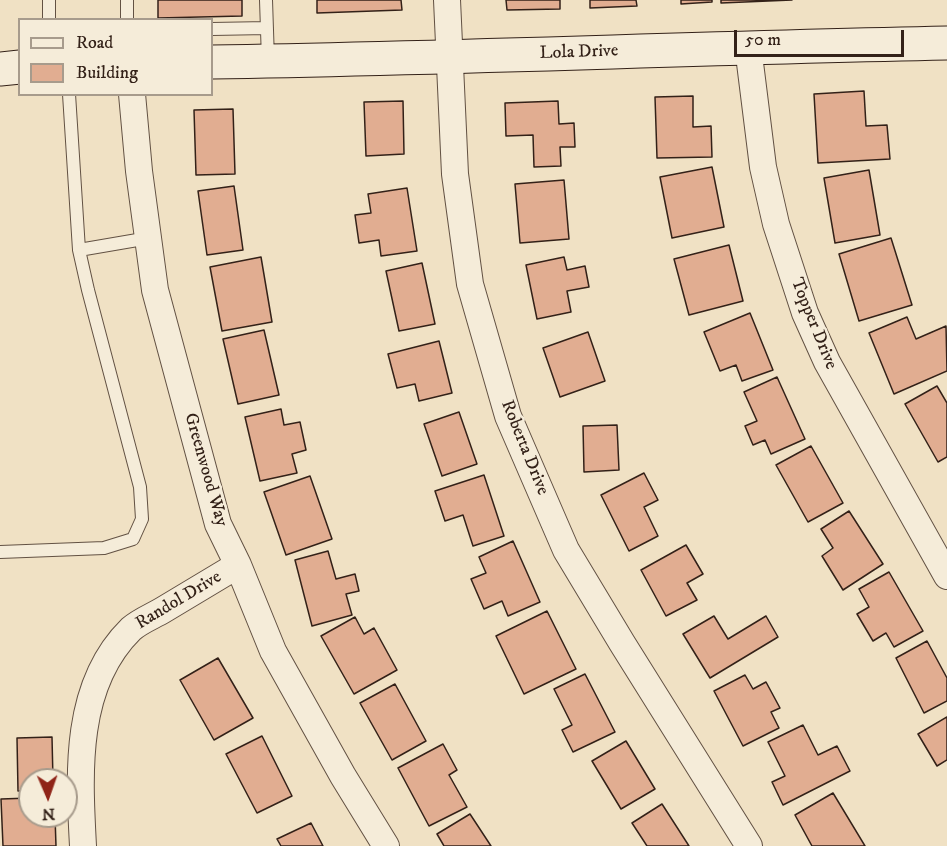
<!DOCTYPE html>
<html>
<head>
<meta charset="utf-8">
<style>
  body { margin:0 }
  #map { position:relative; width:947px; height:846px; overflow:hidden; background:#f0e1c4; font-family:"IM FELL DW Pica",serif }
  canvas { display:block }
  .legend { position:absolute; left:18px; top:18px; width:195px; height:78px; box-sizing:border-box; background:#f5ecd9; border:2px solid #a79b8c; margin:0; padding:8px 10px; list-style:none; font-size:18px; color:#332118 }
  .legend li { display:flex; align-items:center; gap:12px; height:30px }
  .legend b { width:30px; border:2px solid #a79b8c }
  .north { position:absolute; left:18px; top:768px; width:60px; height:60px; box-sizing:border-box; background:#f5ecd9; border:2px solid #a79b8c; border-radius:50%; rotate:178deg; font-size:16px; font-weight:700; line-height:24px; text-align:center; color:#332118 }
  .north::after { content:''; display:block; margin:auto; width:21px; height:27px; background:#8f2418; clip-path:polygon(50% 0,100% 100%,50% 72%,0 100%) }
  .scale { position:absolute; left:734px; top:30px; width:170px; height:27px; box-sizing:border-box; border:3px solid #332118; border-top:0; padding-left:8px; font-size:18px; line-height:21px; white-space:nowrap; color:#332118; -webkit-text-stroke:4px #f5ecd9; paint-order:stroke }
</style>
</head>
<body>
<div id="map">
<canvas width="947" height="846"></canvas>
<ul class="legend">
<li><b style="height:8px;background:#f5ecd9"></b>Road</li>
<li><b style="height:16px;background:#e1ad91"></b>Building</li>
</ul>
<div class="north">N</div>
<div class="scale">50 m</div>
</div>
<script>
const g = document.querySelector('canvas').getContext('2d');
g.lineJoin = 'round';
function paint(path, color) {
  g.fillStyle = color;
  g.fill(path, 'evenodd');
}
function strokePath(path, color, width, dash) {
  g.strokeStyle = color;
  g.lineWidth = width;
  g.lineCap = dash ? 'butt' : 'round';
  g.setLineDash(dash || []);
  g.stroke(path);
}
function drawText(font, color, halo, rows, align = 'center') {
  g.font = font + ' "IM FELL DW Pica",serif';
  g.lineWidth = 5;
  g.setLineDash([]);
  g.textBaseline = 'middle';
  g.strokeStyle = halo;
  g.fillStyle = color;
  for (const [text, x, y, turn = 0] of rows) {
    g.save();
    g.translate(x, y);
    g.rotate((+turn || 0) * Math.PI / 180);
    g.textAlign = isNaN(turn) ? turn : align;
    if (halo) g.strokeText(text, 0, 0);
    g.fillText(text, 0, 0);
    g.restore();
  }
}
const building = new Path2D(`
  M158,0H242V16L158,18Z
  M317,0H401L402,10L317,13Z
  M506,0H560V9L507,10Z
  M590,0H636L637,6L590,8Z
  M681,0H712V2L681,4Z
  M721,0H792L721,3Z
  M864,91L866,126L887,125L890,159L818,163L814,94Z
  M693,96V127L711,126L712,157L657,158L655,97Z
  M403,101L404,154L366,156L364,102Z
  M558,101L559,124L574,123L575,147H560L561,166L534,167L533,135L506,136L505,103Z
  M233,109L235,174L196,175L194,110Z
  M712,167L724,227L672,238L660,177Z
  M869,170L880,235L835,243L824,178Z
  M564,180L569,239L520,243L515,184Z
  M234,186L243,250L207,255L198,191Z
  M407,188L417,251L381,256L379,240L359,243L355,215L371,213L368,194Z
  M891,238L912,305L859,321L839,254Z
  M729,245L743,301L689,315L674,259Z
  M261,257L272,322L222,331L210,267Z
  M564,257L567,270L585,266L589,287L567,291L571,312L537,319L526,265Z
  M422,263L435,324L399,331L386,271Z
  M750,313L773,370L742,381L736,365L720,371L704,332Z
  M907,317L916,339L946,326L947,371L894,394L869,333Z
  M264,330L279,395L238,404L223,339Z
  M588,332L605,381L560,397L543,348Z
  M439,341L452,393L419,401L415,384L397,388L388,354Z
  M777,377L805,439L771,454L765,440L753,445L745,426L757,421L744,392Z
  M937,386L947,403V457L938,462L905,404Z
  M281,409L284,425L300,422L306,450L292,454L297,473L260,481L245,417Z
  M459,412L477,464L442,476L424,424Z
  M617,425L619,470L584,472L583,426Z
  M811,446L843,503L808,522L776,465Z
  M644,473L658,500L644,507L658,536L629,551L601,495Z
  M484,475L504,536L473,546L463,515L445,521L435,491Z
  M310,476L332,539L286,555L264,492Z
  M849,511L883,564L843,590L822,556L833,548L821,529Z
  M513,541L540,602L508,616L502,601L484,609L471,579L486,573L479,557Z
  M686,545L703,574L687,583L697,600L666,616L641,570Z
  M328,551L336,579L355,574L359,591L346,594L352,615L312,626L295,560Z
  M889,572L923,631L894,647L886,633L873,641L857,614L869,607L859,589Z
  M547,611L576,669L524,694L496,636Z
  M714,616L728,639L766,616L778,637L710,678L683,634Z
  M355,617L364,634L374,628L397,670L354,694L321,636Z
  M927,641L947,678V701L924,713L896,658Z
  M218,658L253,718L214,740L180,680Z
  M585,674L615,732L573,752L562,730L572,725L554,689Z
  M745,675L753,689L766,682L780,708L771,712L779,728L743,746L714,691Z
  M395,684L426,741L392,760L360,703Z
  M947,717V760L937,766L918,734Z
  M803,725L818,755L837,746L850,771L783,805L772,782L785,776L768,742Z
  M262,736L292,796L257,813L226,754Z
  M52,737L53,780H30V791H18L17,738Z
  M626,741L655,789L621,809L592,761Z
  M443,744L457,770L449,775L467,807L429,826L398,768Z
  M833,793L865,846H812L795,815Z
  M30,798V816H55L56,846H3L1,799Z
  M662,804L689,846H647L632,823Z
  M470,814L491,846H444L437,834Z
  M311,823L323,846H281L277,839Z`);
paint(building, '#e1ad91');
strokePath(building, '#332118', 1.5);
const lane = new Path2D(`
  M49,0V20
  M127,0V20
  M266,0L268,60
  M212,29L267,28
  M79,250L149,238
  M0,552L104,548L133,539L142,519L140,487L88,290L79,250L69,94`);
const street = new Path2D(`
  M447,0L455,174L470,284L508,416L566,550L622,643L749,846
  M748,47L763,167L776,224L805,313L827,362L947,576
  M132,94L139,171L155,290L218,524L238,565L273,651L343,776L386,846
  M83,846C79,772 74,685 131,629C140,621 153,616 163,610C188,595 213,580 238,565`);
const secondary = new Path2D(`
  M212,62C457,58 702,48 947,43
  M0,69L20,67`);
strokePath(lane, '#625143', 14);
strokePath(street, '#625143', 28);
strokePath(secondary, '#332118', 35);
strokePath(lane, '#f5ecd9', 12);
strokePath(street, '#f5ecd9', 26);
strokePath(secondary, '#f5ecd9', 33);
drawText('18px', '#332118', '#f5ecd9', [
  ["Lola Drive",579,53,-2],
  ["Topper Drive",813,324,68],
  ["Roberta Drive",524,448,68],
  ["Greenwood Way",205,470,74],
  ["Randol Drive",179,601,-31]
]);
</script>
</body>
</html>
